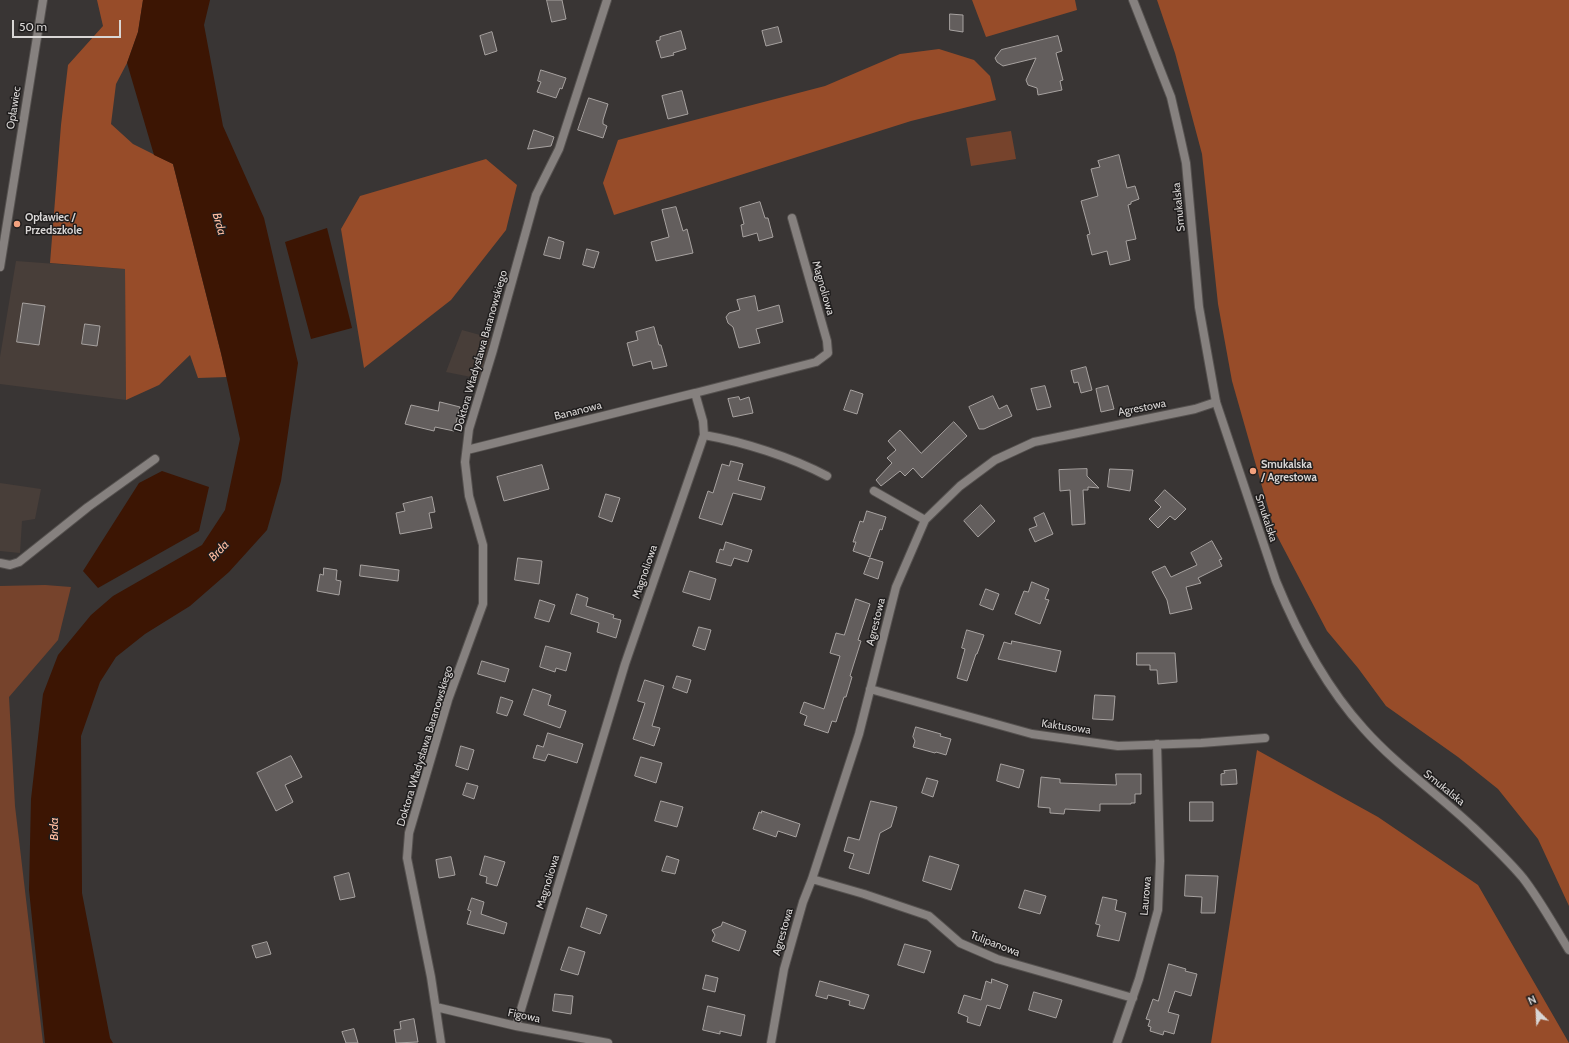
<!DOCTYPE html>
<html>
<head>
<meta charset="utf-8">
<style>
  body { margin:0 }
  #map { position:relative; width:1569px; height:1043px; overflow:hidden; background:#393534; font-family:Cabin,sans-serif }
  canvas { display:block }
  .north { position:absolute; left:1517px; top:991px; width:40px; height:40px; -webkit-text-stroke:3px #1f1d1d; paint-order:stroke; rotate:336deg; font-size:11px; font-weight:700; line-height:16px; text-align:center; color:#d9d6d5 }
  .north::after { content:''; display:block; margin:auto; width:14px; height:18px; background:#d9d6d5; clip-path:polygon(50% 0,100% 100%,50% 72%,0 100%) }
  .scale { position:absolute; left:12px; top:20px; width:109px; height:18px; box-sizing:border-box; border:2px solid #d9d6d5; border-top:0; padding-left:5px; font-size:12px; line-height:14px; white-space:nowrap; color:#d9d6d5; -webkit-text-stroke:3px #1f1d1d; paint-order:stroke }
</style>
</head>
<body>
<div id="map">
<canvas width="1569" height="1043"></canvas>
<div class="north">N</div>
<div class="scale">50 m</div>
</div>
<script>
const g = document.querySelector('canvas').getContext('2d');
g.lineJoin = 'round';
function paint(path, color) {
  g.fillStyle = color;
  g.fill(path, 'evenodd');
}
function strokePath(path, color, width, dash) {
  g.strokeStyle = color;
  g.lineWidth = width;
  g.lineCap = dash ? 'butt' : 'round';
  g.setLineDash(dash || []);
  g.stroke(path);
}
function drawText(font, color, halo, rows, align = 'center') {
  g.font = font + ' Cabin,sans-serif';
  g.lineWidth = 3;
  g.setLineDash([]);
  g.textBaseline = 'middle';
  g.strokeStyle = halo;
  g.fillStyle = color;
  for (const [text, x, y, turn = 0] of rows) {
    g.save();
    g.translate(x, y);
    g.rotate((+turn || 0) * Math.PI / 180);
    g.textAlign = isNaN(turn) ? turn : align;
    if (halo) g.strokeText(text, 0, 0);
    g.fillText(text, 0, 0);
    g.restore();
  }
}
paint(new Path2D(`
  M16,261L125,269L126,400L0,384V357Z
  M462,330L491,338L481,379L446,372Z
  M0,483L41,489L35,519L22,521L20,553L0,551Z`), '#483e39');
paint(new Path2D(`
  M1011,131L1016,159L971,166L966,138Z
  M45,585L71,587L58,640L9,697L15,806L43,1043H0V586Z`), '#76432c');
paint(new Path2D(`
  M97,0H143L138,32L127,63L116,84L111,124L133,144L173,164L227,377L198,378L190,355L159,385L126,400L125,269L50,263L61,125L68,65L103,26Z
  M972,0H1075L1077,10L986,37Z
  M1157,0H1569V906L1538,839L1498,789L1458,757L1386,706L1358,668L1327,631L1275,532L1232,381L1218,304L1202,154L1175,53Z
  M939,49L974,60L990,76L996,100L911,121L614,215L603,183L618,140L825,86L900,54Z
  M486,159L517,185L506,230L451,300L364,368L341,229L360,196Z
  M1257,750L1378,817L1478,885L1569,1043H1211Z`), '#974c29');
paint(new Path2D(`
  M143,0H210L204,25L223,126L264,218L298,363L281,481L267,530L229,572L190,606L145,634L116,657L100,682L81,736L82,893L110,1038L113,1043H45L29,890L31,799L43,694L58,655L91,615L113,596L202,545L225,510L240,439L221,353L173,164L154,155L127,63L138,32Z
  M327,228L352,328L311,339L285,242Z
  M162,471L209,487L199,531L98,588L83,571L139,483Z`), '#3c1503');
const building = new Path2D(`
  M547,0H562L566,19L552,22Z
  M950,14L963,15V32L950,30Z
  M778,27L782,42L766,46L762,31Z
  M681,31L686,49L673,53L674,55L661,58L656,41L660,40V37Z
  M492,32L497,51L485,55L480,36Z
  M1058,36L1062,51L1056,53L1063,80L1060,81L1062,90L1038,95L1037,88L1028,85L1026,80L1036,58L1003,66L997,62L995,58L1001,50Z
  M541,70L566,78L562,89L560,88L556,98L537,92L541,82L538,81Z
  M682,91L688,114L668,119L662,96Z
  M589,98L608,104L603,120V124L607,126L603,138L578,130Z
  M534,130L554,137L551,146L528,149Z
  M1119,155L1127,188L1135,186L1139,199L1131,202V204L1128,205L1136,239L1126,241L1130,260L1110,265L1107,251L1092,255L1087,235L1090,234L1081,201L1098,196L1091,169L1100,167L1098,161Z
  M760,202L765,218H768L773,237L759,241L757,233L743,237L741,225L744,224L740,208Z
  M676,207L683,231L687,229L693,253L656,261L651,242L669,237L662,210Z
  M549,237L564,242L560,259L544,255Z
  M587,249L599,252L594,268L583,265Z
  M755,296L758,311L779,305L783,322L756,329L760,343L739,348L733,327L728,323L726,317L729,313L740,310L737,300Z
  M23,303L45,306L39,345L17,342Z
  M85,324L100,326L97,346L82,344Z
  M654,327L659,345H661L667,366L653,369L651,361L633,366L627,343L638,340L636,332Z
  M1086,367L1092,390L1081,393L1078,382L1074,383L1071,371Z
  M1045,386L1051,407L1037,410L1031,389Z
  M1108,386L1114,409L1101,412L1096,389Z
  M851,390L863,394L857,414L844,410Z
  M993,396L999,409L1007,405L1012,416L984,429H979L969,407Z
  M739,397L740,400L749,397L753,413L733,417L728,399Z
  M440,402L460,407L454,431L435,427L434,431L405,424L411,405L438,411Z
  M954,422L967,436L922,478L913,468L905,476L900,471L881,486L876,480L892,463L887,458L896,450L888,441L900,430L921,453Z
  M731,461L743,464L738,480L765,487L761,500L733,493L722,525L699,518L708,491L713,493L722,464L729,466Z
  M542,465L549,489L504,501L497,477Z
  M1087,469V476L1099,488L1088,487V490H1083L1085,524L1072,525L1070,490L1060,491L1059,470Z
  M1110,469L1133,470L1130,491L1108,487Z
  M1165,490L1186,509L1175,520L1170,516L1158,528L1149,519L1161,507L1155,501Z
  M606,494L620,498L612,522L599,517Z
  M432,497L435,512L429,513L432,528L400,534L396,513L405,511L403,504Z
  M981,505L995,521L978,537L964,521Z
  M867,511L886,517L882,530L880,529L870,557L853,551L856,542H853L860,521L863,522Z
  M1044,513L1053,534L1035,542L1029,529L1037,526L1034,518Z
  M1212,541L1222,559L1219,560L1222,566L1198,578L1201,583L1186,587L1192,609L1170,614L1167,600L1152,572L1165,566L1171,577L1197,565L1191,553Z
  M726,542L752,550L748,562L734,558L731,566L716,562L720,549L723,550Z
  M518,558L542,561L539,584L515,580Z
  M870,558L883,562L878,579L864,574Z
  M361,565L399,570L398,581L360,576Z
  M324,568L337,570L336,580L341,581L339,595L317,591L320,574L323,575Z
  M690,571L716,579L710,600L683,592Z
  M1032,582L1049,589L1045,599L1049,600L1040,624L1015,614L1024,591L1028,592Z
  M986,589L999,594L993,610L980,605Z
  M577,594L588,598L586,606L614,615L613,618L621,620L616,638L597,632L599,623L571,614Z
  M856,599L870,604L858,640L861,641L850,676L852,677L846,697H844L836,722L832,721L828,733L804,725L807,716L800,713L804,702L824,709L840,656L830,653L836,633L844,635Z
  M540,600L555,605L549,622L535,618Z
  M699,627L711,630L705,650L693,646Z
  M967,630L984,635L977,654H976L967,681L957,678L965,649L962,648Z
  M1012,641L1061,651L1056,672L998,659L1004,642L1011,644Z
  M546,646L571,653L566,671L556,668L555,672L540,667Z
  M1137,653H1175L1177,682L1158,684L1157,670H1150V665H1137Z
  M482,661L509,669L505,682L478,674Z
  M677,676L691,680L687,693L673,688Z
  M645,680L664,686L652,726L660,728L654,746L633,739L645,703L638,701Z
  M533,689L551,695L548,705L566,711L560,728L524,715Z
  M1095,695L1115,696L1113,720L1093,719Z
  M501,697L513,701L507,716L497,713Z
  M916,727L941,734L940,736L951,739L946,755L936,752L935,753L913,747L915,741L913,737Z
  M548,733L583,744L577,763L548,754L545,761L533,758L537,745L543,747Z
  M461,746L474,750L468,770L456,766Z
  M291,756L302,777L285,785L293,802L276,811L257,773Z
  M641,757L662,763L656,783L635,776Z
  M1001,764L1024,770L1019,788L997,781Z
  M1236,770L1237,784L1221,785V774L1225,773L1224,771Z
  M1116,774H1141V794H1135V803H1131V804H1100V811L1065,809L1064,814L1050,813V808L1038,807L1041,777L1060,779V783L1116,785Z
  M927,778L938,781L933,797L922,793Z
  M467,783L478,786L474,799L463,795Z
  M661,801L683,807L677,827L655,821Z
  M871,801L897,807L891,827L880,833L869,874L849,868L854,854L844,851L848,837L859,840Z
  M1190,802H1213V821H1190Z
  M762,811L800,824L796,837L778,831L776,837L753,829L759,812L761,813Z
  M485,856L505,862L497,886L486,883L487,877L480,875Z
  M667,856L679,860L675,874L662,871Z
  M930,856L959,865L951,890L923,881Z
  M451,857L455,875L439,878L436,860Z
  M349,873L355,897L340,900L334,877Z
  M1186,875L1218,876L1215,913H1201L1202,897L1185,896Z
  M1025,890L1046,896L1040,914L1019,908Z
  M1103,897L1117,900L1115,910L1126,913L1119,941L1097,936L1100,925L1096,924Z
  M472,898L484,902L481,914L507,923L504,934L467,924L471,911L468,910Z
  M587,908L607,915L600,934L581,927Z
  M723,922L746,931L739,951L712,941L715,935L712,930L721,926Z
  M267,942L271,954L256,958L252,946Z
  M905,944L931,951L924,973L898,965Z
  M569,947L585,952L578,975L561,970Z
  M1169,964L1186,969L1185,971L1197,974L1191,996L1175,991L1168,1012L1179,1015L1174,1034L1164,1031L1163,1035L1150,1031L1151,1027L1148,1026L1150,1020L1146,1019L1153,999L1158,1001Z
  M706,975L718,978L715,992L703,989Z
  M992,979L1008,985L1000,1009L987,1005L980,1026L967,1022L968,1017L958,1013L964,995L981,1000L986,981L991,983Z
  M820,981L869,995L864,1009L849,1005L850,1001L828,995L827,999L816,996Z
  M1034,992L1062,1000L1056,1018L1029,1010Z
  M555,994L573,996L571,1014L553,1011Z
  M708,1006L745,1015L741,1036L720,1031V1034L703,1030Z
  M414,1019L418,1042L396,1043L394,1030L401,1029L400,1022Z
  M354,1029L358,1043H346L342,1032Z`);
paint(building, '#635e5d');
strokePath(building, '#a7a2a0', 1);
const minor = new Path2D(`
  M704,435C744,442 791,457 827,476
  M467,450L695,393
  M874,491L925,520
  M0,563L10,565L19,562L88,507L155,459
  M870,689L1032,734L1118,746L1201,743L1265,738
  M812,879L864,894L929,916L960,943L997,959L1133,998
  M436,1007L516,1026L608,1043
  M516,1026L625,664L704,435L703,421L695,393L816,362L828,353L827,341L792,218
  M441,1043L431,977L407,858L409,833L448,700L483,604V545L469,496L465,462L469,429L493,350L536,195L559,149L607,0
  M771,1043L784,969L803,902L812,879L859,734L896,587L925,520L960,486L995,460L1034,442L1195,409L1216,402
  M1117,1043L1139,979L1158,910L1160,861L1157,744`);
const tertiary = new Path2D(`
  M1133,0L1171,97L1180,136L1186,163L1199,307L1216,402L1276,581C1298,635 1325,686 1364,729C1397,766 1438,794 1474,828C1491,844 1508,860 1523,878C1540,900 1554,926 1569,950
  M0,267L43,0`);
strokePath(minor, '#55514f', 10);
strokePath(tertiary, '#55514f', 10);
strokePath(minor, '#86817f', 8);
strokePath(tertiary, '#86817f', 8);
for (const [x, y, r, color] of [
  [17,224,4,"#f2a17e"],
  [1253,471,4,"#f2a17e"]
]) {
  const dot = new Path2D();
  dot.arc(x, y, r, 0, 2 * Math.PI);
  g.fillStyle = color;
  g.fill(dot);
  strokePath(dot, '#1f1d1d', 1.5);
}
drawText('11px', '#d9d6d5', '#1f1d1d', [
  ["Opławiec",14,108,-81],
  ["Smukalska",1179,207,-96],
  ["Magnoliowa",823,288,74],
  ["Doktora Władysława Baranowskiego",481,351,-74],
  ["Agrestowa",1142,408,-11],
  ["Bananowa",578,411,-14],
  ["Smukalska",1266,518,72],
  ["Magnoliowa",645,572,-71],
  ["Agrestowa",876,622,-76],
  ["Kaktusowa",1066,727,8],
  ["Doktora Władysława Baranowskiego",425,746,-73],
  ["Smukalska",1444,788,39],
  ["Magnoliowa",548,882,-73],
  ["Laurowa",1146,896,-85],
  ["Agrestowa",783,932,-74],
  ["Tulipanowa",995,944,21],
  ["Figowa",524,1016,12]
]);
drawText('bold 11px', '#d9d6d5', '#1f1d1d', [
  ["Opławiec /",25,218],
  ["Przedszkole",25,231],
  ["Smukalska",1261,465],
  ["/ Agrestowa",1261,478]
], 'left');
drawText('italic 12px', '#ffbda1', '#1f1d1d', [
  ["Brda",219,224,74],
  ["Brda",219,551,-46],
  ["Brda",54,829,-90]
]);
</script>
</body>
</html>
